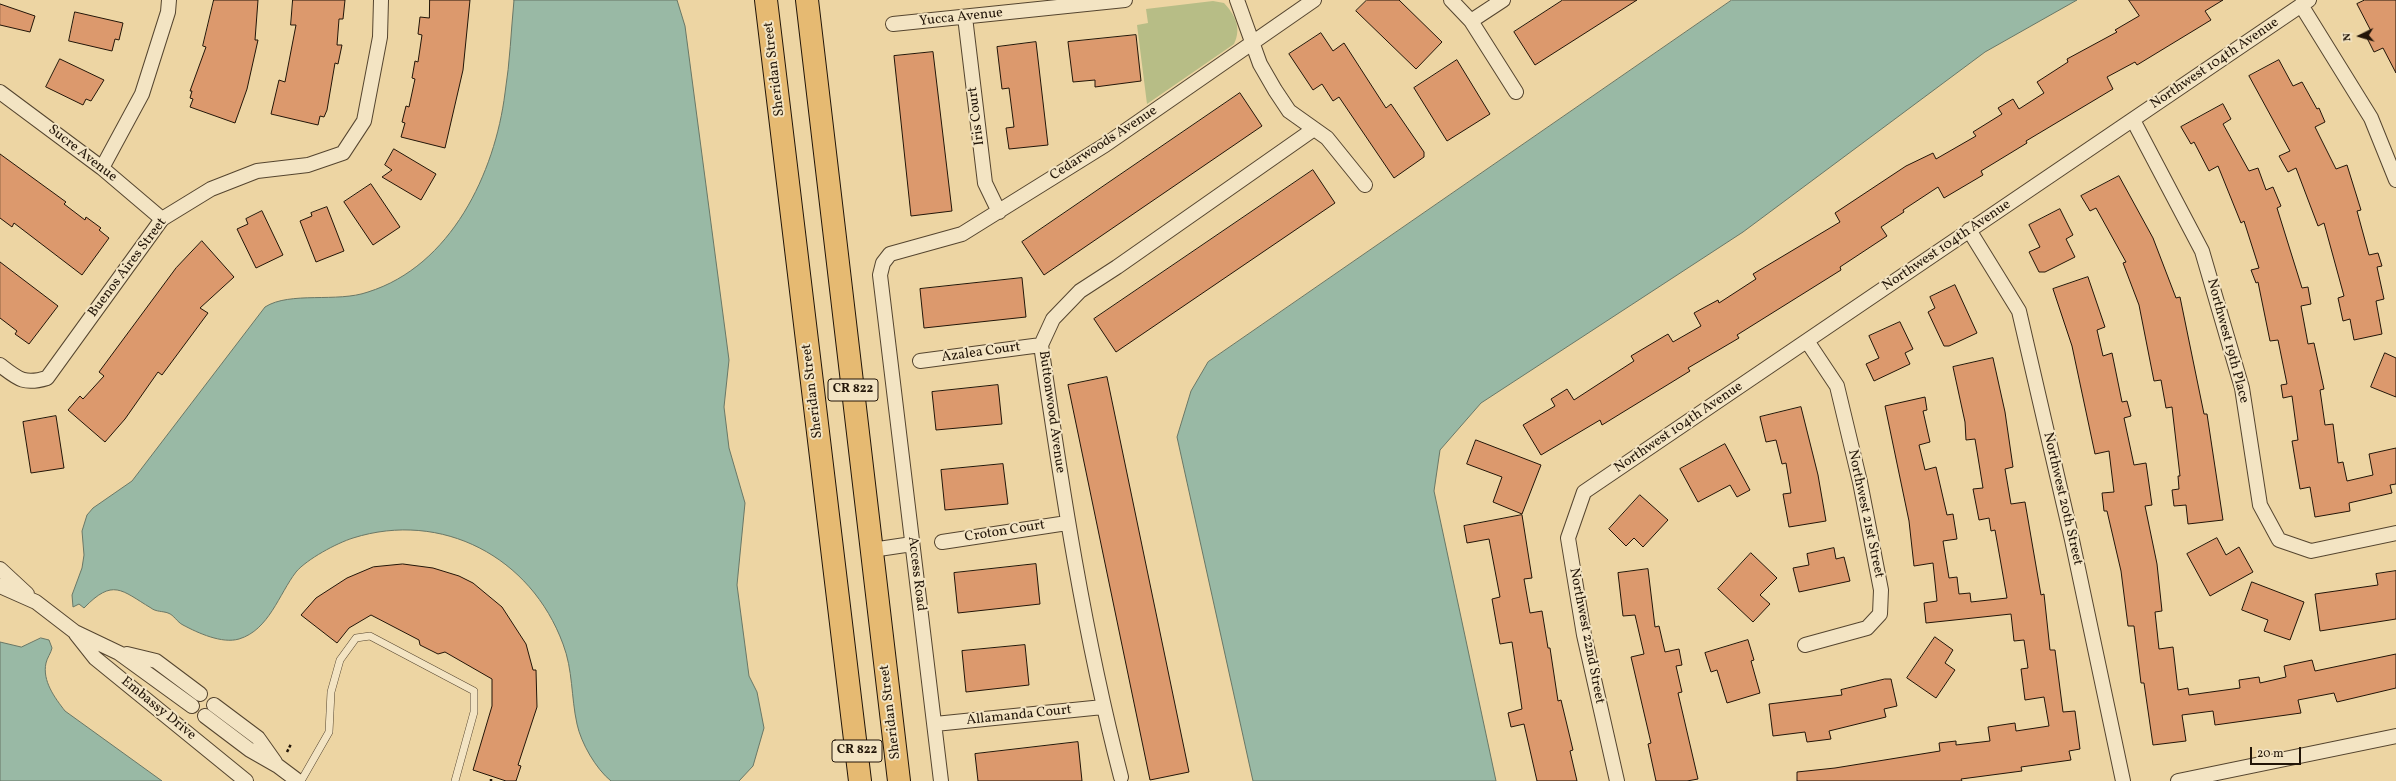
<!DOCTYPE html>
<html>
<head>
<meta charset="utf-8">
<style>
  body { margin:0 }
  #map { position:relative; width:2396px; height:781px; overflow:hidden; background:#edd5a3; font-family:Vollkorn,serif }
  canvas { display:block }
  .north { position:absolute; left:2340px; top:16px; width:40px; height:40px; -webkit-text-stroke:3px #f3e4c3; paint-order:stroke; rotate:265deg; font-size:11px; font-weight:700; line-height:16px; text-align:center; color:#221508 }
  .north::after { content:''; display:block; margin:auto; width:14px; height:18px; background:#221508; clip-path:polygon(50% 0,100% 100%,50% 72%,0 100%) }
  .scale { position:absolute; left:2250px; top:747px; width:51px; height:18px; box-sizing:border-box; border:2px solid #221508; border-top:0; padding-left:5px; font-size:12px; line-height:14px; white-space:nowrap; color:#221508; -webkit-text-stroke:3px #f3e4c3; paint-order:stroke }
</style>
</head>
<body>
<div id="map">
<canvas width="2396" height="781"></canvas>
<div class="north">N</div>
<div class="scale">20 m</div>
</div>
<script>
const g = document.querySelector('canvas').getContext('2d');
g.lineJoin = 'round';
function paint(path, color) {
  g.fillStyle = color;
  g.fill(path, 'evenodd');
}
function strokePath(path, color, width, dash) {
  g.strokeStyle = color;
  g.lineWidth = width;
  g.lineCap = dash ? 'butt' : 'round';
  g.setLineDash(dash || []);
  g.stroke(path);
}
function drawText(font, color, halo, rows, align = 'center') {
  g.font = font + ' Vollkorn,serif';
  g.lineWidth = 4;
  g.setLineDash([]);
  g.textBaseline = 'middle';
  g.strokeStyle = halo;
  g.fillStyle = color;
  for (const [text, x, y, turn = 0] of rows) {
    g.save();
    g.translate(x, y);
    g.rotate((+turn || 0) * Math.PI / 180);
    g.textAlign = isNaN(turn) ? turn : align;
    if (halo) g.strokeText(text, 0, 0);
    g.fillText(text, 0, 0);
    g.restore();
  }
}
paint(new Path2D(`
  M1213,1L1224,3C1235,15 1242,28 1234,44L1147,104L1137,25L1148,23L1146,9Z`), '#b7bd86');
const water = new Path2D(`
  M514,0H677L685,26L729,360L724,407L729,448L745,503L737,585L749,676L757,692L764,728L753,766L739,781H611C596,769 581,743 577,724C571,697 573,670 563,644C531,557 442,510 353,538C337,543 307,559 296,572C279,594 269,630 239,639C222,644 198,633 183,625C177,622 174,615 168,613C163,611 156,612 151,608C121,590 113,578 84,608L79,604L73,607L72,595L82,568L84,555L82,531L87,515L93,508L132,481L265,307C290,291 337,303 368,292C451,266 495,173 505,93C510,62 511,31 514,0Z
  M1732,0H2077L1985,52L1743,232L1481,403L1440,450L1434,491L1496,781H1253L1177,437L1191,391L1208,362Z
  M41,638L49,640L52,648C51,653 47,658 46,663C42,681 55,698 65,711L162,781H0V642L21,647Z`);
paint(water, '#99b9a5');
strokePath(water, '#697766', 1);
const building = new Path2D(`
  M214,0H258L255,40H258L247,89L235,123L190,107L193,99L190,98L192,91H190L206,47L203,46Z
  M293,0H345L343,19H339L337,45H342L338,64L335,63L327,110L324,117L320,116L318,125L271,114L279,80L285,82L296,25H291Z
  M430,0H470L463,70L445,148L401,137L405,123L402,122L406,106L409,107L415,79L412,78L415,61L418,62L422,35L418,34L420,17L429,18Z
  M1367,0H1399L1442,42L1416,69L1356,11Z
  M1563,0H1637L1535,65L1514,32Z
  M2129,0H2223L2205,11L2211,20L2137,65L2135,62L2107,77L2113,89L2026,141L2027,143L1981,171L1983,175L1944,198L1938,187L1903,210L1904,212L1881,227L1887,236L1840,267L1841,270L1737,335L1739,338L1688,368L1690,371L1602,425L1600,420L1541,455L1523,425L1555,406L1551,399L1567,389L1574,400L1634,361L1631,356L1668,334L1673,342L1701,326L1694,313L1718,300L1719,303L1756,279L1753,274L1840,222L1835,213L1906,166L1933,153L1936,159L1976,136L1973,132L2002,114L1998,108L2013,99L2019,109L2044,93L2037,82L2068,62L2067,59L2117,32L2115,30L2139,16Z
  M2365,0H2396V73L2383,48L2374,52L2365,34L2371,31L2357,4Z
  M0,4L35,16L30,32L0,25Z
  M75,12L123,23L119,40L115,39L112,51L69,41Z
  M1321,33L1333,51L1344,43L1386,108L1391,104L1424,152V157L1394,178L1339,97L1333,101L1322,84L1313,90L1289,54Z
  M1136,35L1141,81L1095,87V80L1073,82L1068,42Z
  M1036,42L1048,145L1009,149L1006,128L1014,127L1009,88L1002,89L997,47Z
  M933,52L952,211L911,216L894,56Z
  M60,59L104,80L91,101L86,99L83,105L46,87Z
  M1457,60L1490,114L1447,141L1414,88Z
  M2279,60L2293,86L2302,82L2317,109L2319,108L2325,122L2315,127L2336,169L2347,165L2361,210L2357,211L2369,255L2378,253L2382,266L2377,267L2384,299L2376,301L2382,334L2354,340L2350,319L2343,321L2338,298L2344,296L2324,223L2318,226L2296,168L2288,172L2279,156L2290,151L2249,76Z
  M1240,93L1262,126L1044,275L1022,242Z
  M2223,104L2231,119L2223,124L2249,171L2258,168L2266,190L2273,187L2281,206L2277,208L2302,288L2308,287L2311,304L2301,306L2308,344L2314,343L2324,389L2320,390L2325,425L2333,424L2338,463L2343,462L2347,481L2373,475L2369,454L2396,448V484L2390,485L2392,493L2349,503L2350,511L2315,517L2310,487L2300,489L2292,441L2298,440L2292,396L2283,398L2281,385L2287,384L2278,340L2270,341L2258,282L2256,283L2251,270L2259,268L2244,221L2241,223L2218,166L2209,171L2194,142L2191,144L2181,127Z
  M394,149L436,174L421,200L382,177L392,170L385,165Z
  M0,154L66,202L64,204L85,220L86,217L101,228L99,230L109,238L82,275L14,223L12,227L0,218Z
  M1313,170L1335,203L1116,352L1094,319Z
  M2119,176L2153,238L2176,298L2180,297L2204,414H2207L2223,520L2188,524L2186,505L2174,506L2172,490L2179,489L2178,476H2180L2172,407L2166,408L2161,380L2154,381L2139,305L2123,263L2126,262L2096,208L2090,211L2081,196Z
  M371,184L400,227L373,245L344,202Z
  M327,207L344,251L316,262L300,221L312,216L311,213Z
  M2060,209L2073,235L2066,239L2075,257L2045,272H2039L2029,252L2040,247L2029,225Z
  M262,211L283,255L256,268L237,229L248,224L246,219Z
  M202,241L234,277L200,308L208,313L162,375L158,372L125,419L105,442L68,410L80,396L83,399L104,376L99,372L176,268Z
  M0,262L58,306L29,344L15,334L17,331L0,318Z
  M2088,277L2105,327L2097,330L2103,356L2112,353L2122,402L2127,401L2131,416L2124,418L2134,465L2146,463L2152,505L2145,506L2157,564L2162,611L2155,612L2159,649L2173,647L2178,690L2188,688L2189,695L2240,688L2239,680L2259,677L2260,683L2286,677L2284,666L2312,660L2315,671L2396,654V688L2337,702L2334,693L2298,700L2301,713L2215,725L2213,711L2182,715L2186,741L2153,745L2144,683H2141L2134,626H2128L2121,571L2107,511H2104L2102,493L2114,492L2109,451L2095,454L2072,346L2053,289Z
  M1022,278L1026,317L924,328L920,289Z
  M1955,285L1977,333L1949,346H1944L1928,312L1935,308L1930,297Z
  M1900,322L1913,349L1905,353L1910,364L1874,381L1866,364L1879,358L1869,336Z
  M2385,353L2396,358V397L2371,387Z
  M1993,358L2005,412L2013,467L2005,469L2011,504L2025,502L2041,595L2044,594L2050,650H2055L2063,712L2075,711L2080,749L2069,751L2071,760L2021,767L2022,771L1961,779L1962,781H1797V772L1835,768L1940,751L1939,743L1956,741V745L1990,741L1988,727L2015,723L2016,731L2049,726L2044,697L2025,700L2021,669L2028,668L2024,640L2014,641L2011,614L1926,623L1924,603L1937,601L1933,563L1914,566L1909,521L1885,406L1925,397L1927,410L1923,411L1930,442L1919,445L1925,470L1936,467L1947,515L1953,514L1957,539L1943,541L1949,578L1957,577L1959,594L1970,593L1971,602L2007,598L1995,530L1991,531L1989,518L1979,520L1973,489L1983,488L1975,439L1966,440L1965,422L1953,367Z
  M1107,377L1189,772L1150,780L1068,385Z
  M998,385L1002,424L936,430L932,392Z
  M1801,407L1818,475L1826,521L1789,527L1783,494L1791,493L1786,463L1782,464L1776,440L1766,442L1760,417Z
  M56,416L64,468L31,473L23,422Z
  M1476,440L1541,465L1522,514L1493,502L1502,477L1467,464Z
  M1725,444L1750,490L1737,497L1730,485L1698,502L1680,469Z
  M1003,464L1008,504L945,510L941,470Z
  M1640,495L1668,520L1643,547L1634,538L1626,546L1609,529Z
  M1522,515L1532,578L1524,579L1530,613L1542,611L1548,648H1550L1558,701L1561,700L1573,750L1570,751L1577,781H1537L1524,724L1511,727L1508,713L1522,709L1512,642L1500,644L1492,599L1500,597L1489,539L1467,543L1464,526Z
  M2217,538L2226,555L2239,547L2253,572L2210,596L2187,554Z
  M1834,548L1836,559L1844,557L1850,581L1799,592L1793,568L1809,565L1807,554Z
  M1751,553L1777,578L1760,595L1770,604L1753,622L1718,589Z
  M403,564L433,568L459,576L473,583L502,607L526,644L533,670H536L537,707L518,765L521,766L516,781H506L473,770L492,706V679L445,652L438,654L420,645L419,640L371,615L349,628L337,643L301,615L316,598L347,578L373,567Z
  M1036,564L1040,604L958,613L954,573Z
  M1648,569L1655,627L1659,626L1665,652L1679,649L1682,665L1676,666L1682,692L1678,693L1698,779L1687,781H1656L1648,744L1651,743L1631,657L1644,654L1635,615L1623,616L1618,573Z
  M2396,571V619L2320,631L2315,594L2378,585L2376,574Z
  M2252,582L2304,602L2290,640L2264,631L2268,620L2242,610Z
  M1935,637L1953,650L1945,663L1955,670L1936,698L1907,678Z
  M1748,640L1754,660L1751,661L1760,693L1727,703L1717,670L1711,672L1705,653Z
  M1025,645L1029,685L966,692L962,651Z
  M1885,679H1891L1897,706L1884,709L1886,717L1829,731L1831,739L1807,742L1805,732L1773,736L1769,704L1842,695L1841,690Z
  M1078,742L1082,781H978L975,754Z`);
paint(building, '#dc996d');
strokePath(building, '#221508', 1);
const service = new Path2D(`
  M301,781L329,732L331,692L340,660L356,638L370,636L474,691V712L455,781`);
const minor = new Path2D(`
  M1237,0L1260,64L1275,90L1289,111L1327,138L1365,185
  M1451,0L1471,21L1516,92
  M2301,5L2371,118L2396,180
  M965,17L985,183L999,212
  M1471,21L1503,0
  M893,24L1125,0
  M0,92L102,168L162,219
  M2133,120L2202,251L2242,388L2260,505L2279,540L2311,551L2396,533
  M102,168L142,94L168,12L169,0
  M1969,230L2019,311L2072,540L2123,781
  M920,361L1041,345
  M0,365C18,379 24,385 47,378L162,219L211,189L257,171L308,165L343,153L364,121L380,37L381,0
  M942,542L1067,523
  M872,550L912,544
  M0,569L27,594
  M0,586L36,602L75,632L119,653L192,706
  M76,634L95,658L246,781
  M1805,645L1867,628L1880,614L1881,590L1860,482L1837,386L1807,341
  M127,654L156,661L200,694
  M214,705L258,738L275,762
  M205,716L250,750L278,766L298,781
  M935,724L1103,707
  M1121,777C1084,634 1062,490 1041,345L1053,319L1080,291L1117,267L1314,129
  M941,781L880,275L883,263L890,254L962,234L1105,145L1314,0
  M1617,781L1584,635L1568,538L1584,492L2309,0
  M2178,781L2396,736`);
const primary = new Path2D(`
  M766,0L860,781
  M807,0L899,781`);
strokePath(service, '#55452f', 8);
strokePath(minor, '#55452f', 16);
strokePath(primary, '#221508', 24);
strokePath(new Path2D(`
  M287,752L291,744
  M491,781V779`), '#221508', 2.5, [3, 2]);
strokePath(service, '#f3e4c3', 7);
strokePath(minor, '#f3e4c3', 14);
strokePath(primary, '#e6ba72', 22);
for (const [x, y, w] of [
  [853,390,50],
  [857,751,50]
]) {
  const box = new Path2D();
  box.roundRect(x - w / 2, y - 11, w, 22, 3);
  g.fillStyle = '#f3e4c3';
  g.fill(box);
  strokePath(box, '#221508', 1);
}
drawText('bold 13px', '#221508', null, [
  ["CR 822",853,390],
  ["CR 822",857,751]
]);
drawText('14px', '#221508', '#f3e4c3', [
  ["Yucca Avenue",961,18,-6],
  ["Northwest 104th Avenue",2215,64,-34],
  ["Sheridan Street",775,69,-97],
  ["Iris Court",977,116,-97],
  ["Cedarwoods Avenue",1104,144,-33],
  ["Sucre Avenue",82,154,38],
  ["Northwest 104th Avenue",1947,246,-34],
  ["Buenos Aires Street",128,268,-53],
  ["Northwest 19th Place",2227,341,75],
  ["Azalea Court",981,353,-8],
  ["Sheridan Street",813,391,-97],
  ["Buttonwood Avenue",1051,412,82],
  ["Northwest 104th Avenue",1679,428,-34],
  ["Northwest 20th Street",2062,499,77],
  ["Northwest 21st Street",1865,514,78],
  ["Croton Court",1005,532,-9],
  ["Access Road",916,574,83],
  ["Northwest 22nd Street",1586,636,79],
  ["Embassy Drive",158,709,39],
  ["Sheridan Street",891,712,-97],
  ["Allamanda Court",1019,716,-6]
]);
</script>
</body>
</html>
